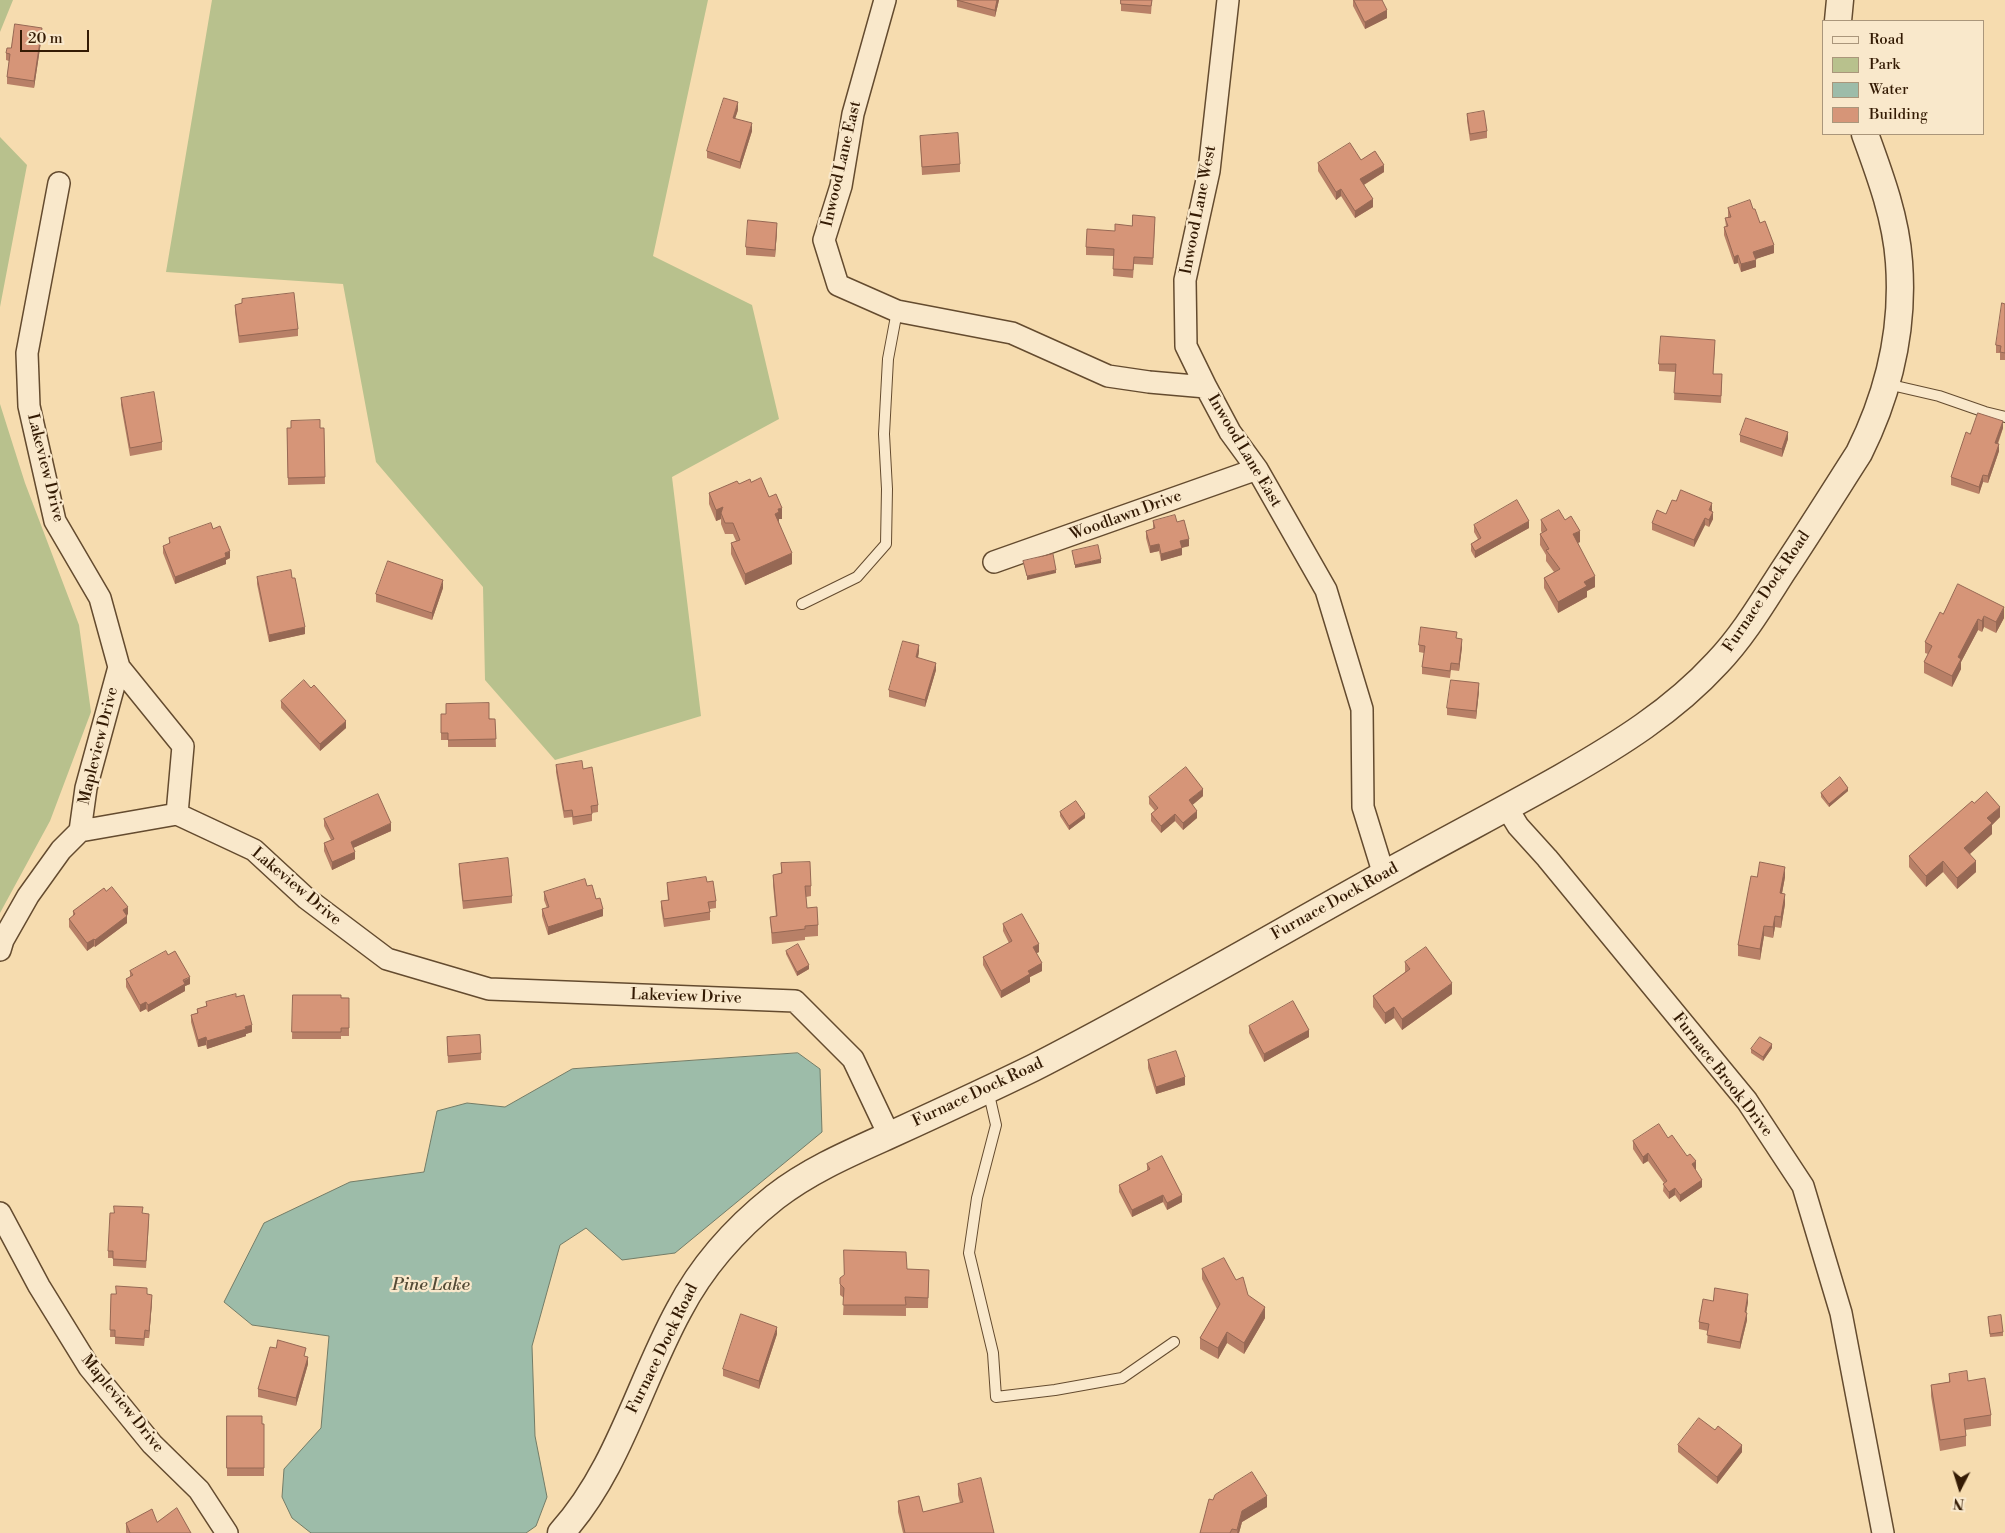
<!DOCTYPE html>
<html>
<head>
<meta charset="utf-8">
<style>
  body { margin:0 }
  #map { position:relative; width:2005px; height:1533px; overflow:hidden; background:#f6dcaf; font-family:"Libre Bodoni",serif }
  canvas { display:block }
  .legend { position:absolute; left:1822px; top:20px; width:162px; height:115px; box-sizing:border-box; background:#f9e8cb; border:1px solid #aa967b; margin:0; padding:6px 9px; list-style:none; font-size:15px; color:#341b04 }
  .legend li { display:flex; align-items:center; gap:10px; height:25px }
  .legend b { width:25px; border:1px solid #aa967b }
  .north { position:absolute; left:1935px; top:1463px; width:50px; height:50px; -webkit-text-stroke:4px #f9e8cb; paint-order:stroke; rotate:185deg; font-size:14px; font-weight:700; line-height:20px; text-align:center; color:#341b04 }
  .north::after { content:''; display:block; margin:auto; width:18px; height:22px; background:#341b04; clip-path:polygon(50% 0,100% 100%,50% 72%,0 100%) }
  .scale { position:absolute; left:20px; top:30px; width:69px; height:22px; box-sizing:border-box; border:2px solid #341b04; border-top:0; padding-left:6px; font-size:15px; line-height:18px; white-space:nowrap; color:#341b04; -webkit-text-stroke:4px #f9e8cb; paint-order:stroke }
</style>
</head>
<body>
<div id="map">
<canvas width="2005" height="1533"></canvas>
<ul class="legend">
<li><b style="height:6px;background:#f9e8cb"></b>Road</li>
<li><b style="height:14px;background:#b8c18d"></b>Park</li>
<li><b style="height:14px;background:#9dbca9"></b>Water</li>
<li><b style="height:14px;background:#d69578"></b>Building</li>
</ul>
<div class="north">N</div>
<div class="scale">20 m</div>
</div>
<script>
const g = document.querySelector('canvas').getContext('2d');
g.lineJoin = 'round';
function paint(path, color) {
  g.fillStyle = color;
  g.fill(path, 'evenodd');
}
function strokePath(path, color, width, dash) {
  g.strokeStyle = color;
  g.lineWidth = width;
  g.lineCap = dash ? 'butt' : 'round';
  g.setLineDash(dash || []);
  g.stroke(path);
}
function drawText(font, color, halo, rows, align = 'center') {
  g.font = font + ' "Libre Bodoni",serif';
  g.lineWidth = 4.5;
  g.setLineDash([]);
  g.textBaseline = 'middle';
  g.strokeStyle = halo;
  g.fillStyle = color;
  for (const [text, x, y, turn = 0] of rows) {
    g.save();
    g.translate(x, y);
    g.rotate((+turn || 0) * Math.PI / 180);
    g.textAlign = isNaN(turn) ? turn : align;
    if (halo) g.strokeText(text, 0, 0);
    g.fillText(text, 0, 0);
    g.restore();
  }
}
paint(new Path2D(`
  M0,0H13L0,32Z
  M212,0H708L653,256L752,305L779,419L672,477L701,716L555,760L485,680L483,587L376,462L343,284L166,272Z
  M0,137L27,165L0,307Z
  M0,404L25,483L79,625L91,712L50,821L0,913Z`), '#b8c18d');
const water = new Path2D(`
  M798,1053L820,1069L822,1132L675,1253L622,1260L586,1228L560,1245L532,1346L535,1436L547,1497L536,1526L526,1533H311L292,1518L282,1497L284,1469L321,1428L329,1336L252,1325L224,1302L264,1223L350,1182L424,1172L437,1111L467,1103L505,1107L572,1069Z`);
paint(water, '#9dbca9');
strokePath(water, '#737c67', 1);
const service = new Path2D(`
  M1887,384L1939,396L1985,412L2005,417
  M802,604L857,577L886,544L887,489L884,434L888,359L897,311
  M988,1090L996,1125L977,1198L969,1253L993,1353L996,1397L1055,1390L1122,1378L1174,1342`);
const minor = new Path2D(`
  M885,0L853,114L841,186L824,240L838,285L897,311L1012,333L1108,376L1149,382L1206,387L1230,432L1257,469L1326,590L1362,709L1363,807L1384,875
  M59,183L27,353L29,406L55,521L100,598L119,667L183,746L177,814L254,850L306,898L387,959L489,989L795,1001L853,1059L889,1135
  M1206,387L1186,346L1185,280L1209,171L1228,0
  M994,562L1257,469
  M1507,808L1518,826L1547,858L1747,1101L1803,1186L1841,1313L1883,1533
  M80,831L177,814
  M0,950L3,940L28,896L61,850L80,831L86,788L119,667
  M0,1213L39,1286L89,1367L152,1444L199,1490L227,1533`);
const tertiary = new Path2D(`
  M1838,21L1840,0
  M561,1533C618,1470 639,1383 679,1310C702,1266 736,1228 775,1197C810,1170 850,1153 890,1135C938,1113 986,1091 1033,1068C1158,1004 1278,933 1401,865C1455,835 1509,807 1562,777C1618,745 1673,711 1717,663C1743,636 1763,602 1783,571C1809,532 1834,492 1859,453C1889,393 1904,329 1899,262C1896,218 1880,175 1865,134`);
strokePath(service, '#644b2f', 12);
strokePath(minor, '#644b2f', 24);
strokePath(tertiary, '#644b2f', 29);
strokePath(service, '#f9e8cb', 10);
strokePath(minor, '#f9e8cb', 21);
strokePath(tertiary, '#f9e8cb', 26);
paint(new Path2D(`
  M957,0H999L995,17L957,7Z
  M1121,0H1152L1151,14L1121,11Z
  M1353,0H1382L1387,18L1365,29L1353,6Z
  M42,35L34,88L7,84V77L9,61L6,60V53L11,48Z
  M738,110L735,118L752,131L740,169L707,158V151Z
  M1467,114L1487,131V138L1470,141L1467,121Z
  M920,136L960,164V172L922,175Z
  M1361,160L1384,172L1364,185L1373,207L1355,218L1341,196L1336,200L1318,171V163Z
  M1728,208L1753,209L1760,223L1774,253L1755,259L1756,267L1741,272L1738,263L1734,264L1724,235V227H1726L1725,218L1728,217Z
  M1155,224L1153,265L1134,264L1133,278L1113,276L1114,256L1086,255V247L1115,231L1132,226Z
  M777,231L775,257L746,255V247Z
  M242,299L298,329V336L239,343L235,312V305L242,303Z
  M2005,304V360H2000V353H1996V345Z
  M1715,347L1713,374L1722,381L1721,403L1674,400L1675,372L1659,371V364Z
  M121,398L162,442V450L130,456L121,405Z
  M287,428H324L325,484L288,485Z
  M2003,428L1998,444L1999,451L1988,483L1983,482L1979,494L1951,485V477L1970,434Z
  M1740,435L1788,439L1782,457L1740,442Z
  M751,482L769,497L782,519H779V523L792,564L745,585L731,554V543L736,541L733,534H725L721,524V519L716,521L709,504V493L739,484Z
  M1676,501L1712,510L1711,512L1713,519L1709,527L1705,525L1694,547L1652,530V523L1666,514Z
  M1541,520H1565L1580,542L1578,543L1595,587L1587,591V597L1558,613L1544,588V578L1554,572L1546,561V555L1540,545V534L1542,533L1541,531Z
  M1153,521L1177,522L1189,546L1182,548V555L1161,561L1159,551L1150,553L1146,538V531L1153,529Z
  M1474,525L1529,528L1475,558L1471,551V544L1478,539L1474,532Z
  M213,529L230,558L226,560V564L175,584L163,553V546L169,544V538Z
  M257,577L305,634L269,642L257,584Z
  M443,588L432,620L376,602V594Z
  M1943,614L2004,618L1996,633L1984,627L1982,632L1978,630L1961,662V669L1952,687L1924,673V662L1928,654L1925,653V642Z
  M1457,639L1462,647L1459,671L1451,670L1450,678L1422,674V667L1424,653L1419,652V645Z
  M919,652L918,658L936,670L925,707L889,697V690Z
  M1479,691L1476,719L1447,715V708Z
  M281,701L346,728L320,751L281,708Z
  M441,714L495,719L496,747H448V740H441Z
  M556,765L583,769L598,805V812L592,813V821L573,825L572,817L564,818L556,772Z
  M1848,791L1829,807L1821,797V793Z
  M1203,796L1192,805L1197,818L1183,830L1175,821L1161,833L1151,821V814L1155,811L1149,804V797Z
  M1974,803L2000,817L1992,825V834L1970,854L1976,872L1957,889L1943,872L1926,887L1909,867V856Z
  M1060,812L1085,818L1069,830L1060,816Z
  M324,819L391,831L353,848L355,859L332,870L324,851V843L331,840L324,826Z
  M781,863L811,886V896L806,897L807,908L818,925V936L805,937V940L772,944L770,917H776L773,885V875L781,874Z
  M459,864L512,896V903L463,909L459,872Z
  M1757,877H1785L1782,893L1785,904L1781,928L1775,927L1773,938L1764,936L1760,960L1738,956V945Z
  M707,882L716,901V908L710,909V920L664,927L661,908V901L668,900L667,890V883Z
  M587,886L596,899L603,916L548,935L542,916V909L547,908L544,900V892Z
  M106,891L128,914L127,915V923L95,947L94,946L87,951L69,927V919L73,917V911Z
  M1003,924L1039,952L1036,953L1042,971L1030,977V982L1001,998L983,965V957L1009,943L1003,931Z
  M786,951L809,969L797,976L786,954Z
  M168,955L190,984L185,986V991L148,1012L146,1009L140,1012L126,987V979L130,977V971Z
  M1405,962L1452,994L1402,1030L1394,1018L1385,1024L1373,1007V996L1405,972Z
  M293,995L349,998V1036H341V1039H292Z
  M206,1002L252,1032L246,1034V1036L207,1049L206,1045L198,1047L191,1022V1015L197,1013V1009L206,1006Z
  M1249,1026L1309,1037L1264,1062L1249,1033Z
  M447,1037L481,1053V1060L448,1063Z
  M1772,1048L1763,1061L1751,1053V1049Z
  M1148,1060L1185,1085L1156,1094L1148,1068Z
  M1668,1138L1696,1169H1695L1702,1187L1680,1202L1675,1195L1669,1199L1663,1191L1664,1183L1648,1161L1643,1164L1633,1149V1141Z
  M1147,1164L1182,1202L1167,1210L1163,1202L1132,1217L1119,1192V1185L1147,1171Z
  M143,1213L149,1221L146,1268L113,1266V1258H108V1251Z
  M907,1269L929,1270L928,1308H906V1316L843,1315L844,1298L840,1295V1284Z
  M1202,1269L1236,1280L1265,1318L1244,1354L1227,1343L1218,1359L1200,1349V1338L1217,1309L1202,1279Z
  M111,1294H147L152,1302L149,1338H145L144,1346L115,1344V1337H110Z
  M1713,1301L1748,1302L1746,1313L1747,1320L1740,1349L1707,1343L1708,1331L1699,1329V1322Z
  M1988,1317L2003,1332V1336L1990,1337Z
  M777,1334L759,1389L723,1376V1369Z
  M306,1356L308,1364L296,1406L258,1397V1389Z
  M1949,1374L1968,1381L1991,1415V1426L1965,1430L1966,1436V1446L1940,1451L1931,1396V1385L1949,1382Z
  M227,1416L264,1424V1476H227Z
  M1678,1445L1742,1452L1717,1484L1678,1452Z
  M958,1484L994,1533H903L898,1512V1501L923,1512L960,1503L958,1495Z
  M1213,1500L1267,1507L1242,1522L1239,1533H1200Z
  M157,1522L191,1533H126V1523Z`), '#b88067');
paint(new Path2D(`
  M997,0H999L995,17V10Z
  M1387,10V18L1365,29V22Z
  M42,28V35L34,88V81Z
  M738,102V110L733,125V118Z
  M752,123V131L740,169V162Z
  M1384,165V172L1360,187V179Z
  M1341,189V196L1336,200V192Z
  M1373,199V207L1355,218V211Z
  M777,223V231L775,257V250Z
  M1774,245V253L1753,260V252Z
  M1738,255V263L1734,264V257Z
  M1756,260V267L1741,272V264Z
  M2003,421V428L1995,450V443Z
  M1788,432V439L1782,457V449Z
  M1999,444V451L1988,483V476Z
  M1983,475V482L1979,494V487Z
  M1712,503V510L1709,518V510Z
  M723,507L721,513V519L716,521V510Z
  M782,508V519H779V523L775,525V514L778,509Z
  M1713,512V519L1709,527V520Z
  M1705,518V525L1694,547V540Z
  M1529,521V528L1475,558V551Z
  M1580,531V542L1573,545V534Z
  M1189,539V546L1180,548V541Z
  M1159,544V551L1150,553V546Z
  M1182,548V555L1161,561V554Z
  M230,551V558L226,560V564L175,584V577Z
  M792,553V564L745,585V574Z
  M1101,559V563L1075,568V565Z
  M1056,570V573L1027,580V576Z
  M1595,576V587L1587,591V597L1558,613V602L1584,582Z
  M443,580V588L432,620V613Z
  M2004,607V618L1996,633V622Z
  M1984,616V627L1982,632V621Z
  M1978,619V630L1961,662V669L1952,687V676L1958,657Z
  M305,627V634L269,642V635Z
  M1462,639V647L1459,671V664Z
  M919,645V652L916,664V657Z
  M936,663V670L925,707V700Z
  M1479,683V691L1476,719V711Z
  M346,721V728L320,751V744Z
  M1848,788V791L1829,807V804Z
  M1203,789V796L1189,808V800Z
  M2000,807V817L1992,825V834L1964,859V848L1987,818Z
  M1197,811V818L1183,830V823Z
  M1085,814V818L1069,830V826Z
  M1175,814V821L1161,833V826Z
  M391,823V831L351,849V842Z
  M355,852V859L332,870V862Z
  M1943,861V872L1926,887V876Z
  M1976,861V872L1957,889V878Z
  M1785,867V877L1780,904V893Z
  M1785,894V904L1781,928V917Z
  M128,907V914L123,918V910Z
  M603,909V916L548,935V927Z
  M127,916V923L95,947V940Z
  M1775,916V927L1773,938V927Z
  M1764,926V936L1760,960V949Z
  M94,939V946L87,951V943Z
  M1039,944V952L1033,955V947Z
  M1042,963V971L1030,977V982L1001,998V991L1028,971Z
  M809,965V969L797,976V972Z
  M190,977V984L185,986V991L148,1012V1005Z
  M1452,983V994L1402,1030V1019Z
  M146,1002V1009L140,1012V1005Z
  M1394,1007V1018L1385,1024V1013Z
  M252,1025V1032L246,1034V1036L207,1049V1041L245,1027Z
  M1309,1030V1037L1264,1062V1054Z
  M206,1037V1045L198,1047V1040Z
  M1772,1044V1048L1763,1061V1057Z
  M1185,1077V1085L1156,1094V1087Z
  M1648,1153V1161L1643,1164V1157Z
  M1696,1161V1169L1692,1171V1164Z
  M1702,1180V1187L1680,1202V1195Z
  M1675,1188V1195L1669,1199V1192Z
  M1163,1195V1202L1132,1217V1210Z
  M1182,1195V1202L1167,1210V1203Z
  M1748,1294V1302L1745,1320V1312Z
  M152,1295V1302L149,1338V1331Z
  M1265,1307V1318L1244,1354V1343Z
  M1747,1313V1320L1740,1349V1342Z
  M777,1327V1334L759,1389V1381Z
  M1227,1332V1343L1218,1359V1348Z
  M308,1357V1364L296,1406V1398Z
  M1742,1445V1452L1717,1484V1477Z
  M1267,1496V1507L1242,1522L1239,1533H1237L1242,1511Z`), '#966854');
const building = new Path2D(`
  M957,0H997L995,10Z
  M1121,0H1152L1151,6L1121,4Z
  M1354,0H1382L1387,10L1365,22Z
  M15,24L42,28L34,81L7,77L10,54L6,53L7,48H11Z
  M724,98L738,102L733,118L752,123L740,162L707,151Z
  M1484,111L1487,131L1470,134L1467,114Z
  M958,133L960,164L922,167L920,136Z
  M1350,143L1361,160L1375,151L1384,165L1360,179L1373,199L1355,211L1341,189L1336,192L1318,163Z
  M1750,200L1753,209H1755L1760,223L1765,221L1774,245L1753,252L1756,260L1741,264L1738,255L1734,257L1724,227L1728,226L1725,218L1731,217L1728,208Z
  M1133,215L1155,217L1153,258L1134,257L1133,270L1113,269L1114,249L1086,247L1087,229L1115,231V224L1132,226Z
  M748,220L777,223L775,250L746,247Z
  M294,293L298,329L239,336L235,305L242,303V299Z
  M2002,303L2005,304V353L2000,352L2001,346L1996,345Z
  M1661,336L1715,340L1713,374H1722L1721,396L1674,393L1676,364H1659Z
  M154,392L162,442L130,448L121,398Z
  M1978,413L2003,421L1995,443L1999,444L1988,476L1983,475L1979,487L1951,477L1966,432L1970,434Z
  M1746,418L1788,432L1782,449L1740,435Z
  M320,420V428H324L325,477L288,478L287,428H291V421Z
  M761,478L769,497L776,494L782,508L778,509L779,512L775,514L792,553L745,574L731,543L740,540L733,523H725L721,513L723,507L716,510L709,493L737,481L739,484L750,479L751,482Z
  M1681,490L1712,503L1709,510L1713,512L1709,520L1705,518L1694,540L1652,523L1657,510L1666,514L1672,500L1676,501Z
  M1517,500L1529,521L1475,551L1471,544L1481,538L1474,525Z
  M1559,510L1565,520L1571,516L1580,531L1573,534L1595,576L1584,582L1587,586L1558,602L1544,578L1560,569L1546,550L1549,549L1540,534L1547,530L1541,520Z
  M1175,515L1177,522L1184,520L1189,539L1180,541L1182,548L1161,554L1159,544L1150,546L1146,531L1155,528L1153,521Z
  M211,523L213,529L220,526L230,551L225,553L226,557L175,577L163,546L170,543L169,538Z
  M1098,545L1101,559L1075,565L1072,551Z
  M1053,554L1056,570L1027,576L1023,561Z
  M388,561L443,580L432,613L376,594Z
  M291,570L292,578H295L305,627L269,635L257,577Z
  M1958,584L2004,607L1996,622L1984,616L1982,621L1978,619L1958,657L1961,659L1952,676L1924,662L1932,646L1925,642L1940,612L1943,614Z
  M1421,627L1457,632L1456,638L1462,639L1459,664L1451,663L1450,671L1422,667L1425,646L1419,645Z
  M903,641L919,645L916,657L936,663L925,700L889,690Z
  M304,680L311,688L314,685L346,721L320,744L281,701Z
  M1451,680L1479,683L1476,711L1447,708Z
  M489,703V719H495L496,739L448,740V733H441V714H446V704Z
  M582,761L583,769L592,767L598,805L591,806L592,814L573,817L572,810L564,811L556,765Z
  M1186,767L1203,789L1189,800L1197,811L1183,823L1175,814L1161,826L1151,814L1158,808L1149,797Z
  M1840,777L1848,788L1829,804L1821,793Z
  M1987,792L2000,807L1987,818L1992,823L1964,848L1976,861L1957,878L1943,861L1926,876L1909,856L1972,801L1974,803Z
  M378,794L391,823L351,842L355,852L332,862L324,843L334,839L324,819Z
  M1076,801L1085,814L1069,826L1060,812Z
  M508,858L512,896L463,901L459,864Z
  M810,862L811,886H805L807,908L817,907L818,925L805,926V929L772,933L770,917L777,916L773,875L782,873L781,863Z
  M1760,862L1785,867L1780,893L1785,894L1781,917L1775,916L1773,927L1764,926L1760,949L1738,945L1751,876L1757,877Z
  M706,877L707,882L713,881L716,901L708,902L710,912L664,919L661,901L669,900L667,883Z
  M585,879L587,886L592,885L596,899L600,898L603,909L548,927L542,909L549,907L544,892Z
  M112,887L128,907L123,910L127,916L95,940L94,939L87,943L69,919L75,914L73,911L104,888L106,891Z
  M1022,914L1039,944L1033,947L1042,963L1028,971L1030,974L1001,991L983,957L1012,941L1003,924Z
  M798,944L809,965L797,972L786,951Z
  M1426,947L1452,983L1402,1019L1394,1007L1385,1013L1373,996L1410,969L1405,962Z
  M166,951L168,955L175,951L190,977L183,980L185,984L148,1005L146,1002L140,1005L126,979L133,975L130,971Z
  M236,994V997L244,995L252,1025L245,1027L246,1029L207,1041L206,1037L198,1040L191,1015L198,1013L197,1009L207,1006L206,1002Z
  M293,995H341V998H349V1028H341V1032H292Z
  M1293,1001L1309,1030L1264,1054L1249,1026Z
  M480,1035L481,1053L448,1056L447,1037Z
  M1760,1037L1772,1044L1763,1057L1751,1049Z
  M1176,1051L1185,1077L1156,1087L1148,1060Z
  M1659,1124L1668,1138L1672,1135L1687,1156L1690,1154L1696,1161L1692,1164L1702,1180L1680,1195L1675,1188L1669,1192L1663,1184L1667,1181L1648,1153L1643,1157L1633,1141Z
  M1162,1156L1182,1195L1167,1203L1163,1195L1132,1210L1119,1185L1150,1169L1147,1164Z
  M114,1206L143,1207L142,1213L149,1214L146,1261L113,1259V1251H108L110,1213H114Z
  M844,1250L906,1252L907,1269L929,1270L928,1298L905,1297L906,1305H843L844,1288L840,1284V1278L844,1275Z
  M1224,1258L1236,1280L1243,1277L1248,1295L1265,1307L1244,1343L1227,1332L1218,1348L1200,1338L1220,1304L1202,1269Z
  M116,1286L147,1288V1294L152,1295L149,1331L145,1330L144,1339L115,1337V1330H110L111,1294H116Z
  M1715,1288L1748,1294L1745,1312L1747,1313L1740,1342L1707,1335L1709,1324L1699,1322L1703,1299L1713,1301Z
  M741,1314L777,1327L759,1381L723,1369Z
  M2001,1315L2003,1332L1990,1334L1988,1317Z
  M278,1340L306,1348L304,1356L308,1357L296,1398L258,1389L270,1347L276,1348Z
  M1967,1371L1968,1381L1985,1378L1991,1415L1964,1419L1966,1436L1940,1440L1931,1385L1950,1382L1949,1374Z
  M227,1416H262V1424H264V1468H227Z
  M1699,1418L1715,1430L1718,1426L1742,1445L1717,1477L1678,1445Z
  M1252,1472L1267,1496L1242,1511L1237,1530L1232,1529L1230,1533H1200L1209,1499L1213,1500L1215,1495Z
  M981,1478L994,1533H905L898,1501L919,1496L923,1512L963,1502L958,1484Z
  M177,1508L191,1533H130L126,1523L152,1509L157,1522Z`);
paint(building, '#d69578');
strokePath(building, '#966854', 1);
drawText('16px', '#341b04', '#f9e8cb', [
  ["Inwood Lane East",842,164,-77],
  ["Inwood Lane West",1199,210,-79],
  ["Inwood Lane East",1244,451,59],
  ["Lakeview Drive",45,468,76],
  ["Woodlawn Drive",1126,516,-20],
  ["Furnace Dock Road",1767,592,-56],
  ["Mapleview Drive",99,746,-76],
  ["Lakeview Drive",296,887,40],
  ["Furnace Dock Road",1335,902,-29],
  ["Lakeview Drive",686,997,2],
  ["Furnace Brook Drive",1722,1075,52],
  ["Furnace Dock Road",978,1093,-25],
  ["Furnace Dock Road",663,1349,-64],
  ["Mapleview Drive",122,1404,51]
]);
drawText('italic 18px', '#544b36', '#f9e8cb', [
  ["Pine Lake",431,1286]
]);
</script>
</body>
</html>
